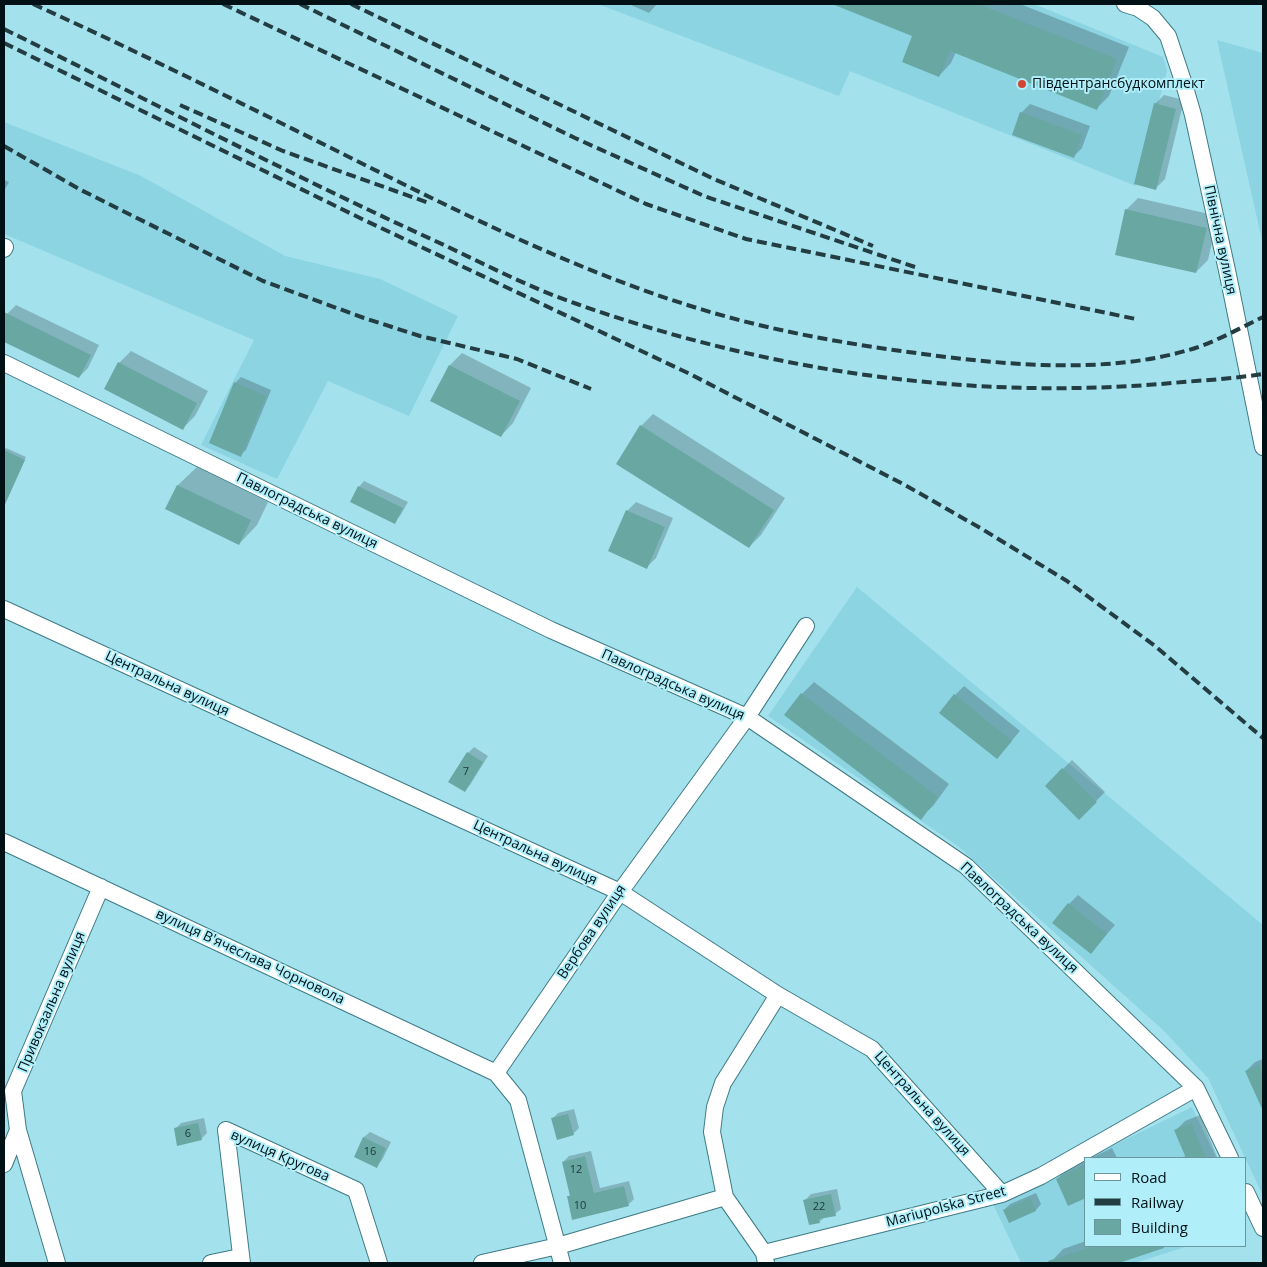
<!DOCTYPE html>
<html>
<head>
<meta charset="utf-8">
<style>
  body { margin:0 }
  #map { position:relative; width:1267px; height:1267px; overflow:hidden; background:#a3e1ed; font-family:"Open Sans",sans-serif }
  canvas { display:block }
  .frame { position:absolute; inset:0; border:5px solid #001115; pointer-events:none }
  .legend { position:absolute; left:1084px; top:1157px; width:162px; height:90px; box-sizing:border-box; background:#b0effa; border:1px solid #6a969e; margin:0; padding:6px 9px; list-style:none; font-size:15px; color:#001115 }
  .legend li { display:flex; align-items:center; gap:10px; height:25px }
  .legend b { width:25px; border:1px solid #6a969e }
</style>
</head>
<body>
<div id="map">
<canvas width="1267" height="1267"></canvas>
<div class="frame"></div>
<ul class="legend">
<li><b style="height:6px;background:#fff"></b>Road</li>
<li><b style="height:6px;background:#233d43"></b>Railway</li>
<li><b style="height:14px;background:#69a7a3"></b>Building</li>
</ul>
</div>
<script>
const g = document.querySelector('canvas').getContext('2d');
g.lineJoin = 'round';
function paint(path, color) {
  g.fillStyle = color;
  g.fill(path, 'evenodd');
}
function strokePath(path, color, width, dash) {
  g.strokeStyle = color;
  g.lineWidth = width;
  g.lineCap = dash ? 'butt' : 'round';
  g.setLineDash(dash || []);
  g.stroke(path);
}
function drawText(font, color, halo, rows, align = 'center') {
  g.font = font + ' "Open Sans",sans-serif';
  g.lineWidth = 4;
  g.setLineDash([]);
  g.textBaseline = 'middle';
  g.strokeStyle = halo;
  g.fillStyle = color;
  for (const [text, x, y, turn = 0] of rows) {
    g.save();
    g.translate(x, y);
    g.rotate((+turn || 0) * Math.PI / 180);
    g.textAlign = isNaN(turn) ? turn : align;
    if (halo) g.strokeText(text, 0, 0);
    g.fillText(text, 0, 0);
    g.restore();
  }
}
paint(new Path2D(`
  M598,4H1034L1163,57L1167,71L1136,186L850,71L839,96Z
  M1217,40L1263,53V245Z
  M4,122L141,176L285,256L380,279L458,316L409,416L328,381L277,479L201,445L254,340L4,234Z
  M857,587L1263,925V1196L1208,1078L1163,1030L959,847L768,716Z
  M1192,1107L1216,1158H1087Z
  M1086,1159V1246H1188L1135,1263H1021L993,1204Z`), '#8cd4e1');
paint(new Path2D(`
  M629,4H657L649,13Z
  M834,4H1020L1129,47L1109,96L1097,108L956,52L951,63L939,76L913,35Z
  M1164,95L1184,100L1165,179L1156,188L1155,104Z
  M1030,104L1090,126L1082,148L1073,157L1021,113Z
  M4,180L9,182L4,191Z
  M1138,198L1218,216L1208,260L1196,272L1126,210Z
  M16,305L99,345L88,368L79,377L4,340V321L7,314Z
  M131,351L208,391L195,416L183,428L119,363Z
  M462,353L531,388L513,423L501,436L432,401L450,365Z
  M241,377L271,390L246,450L240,455L235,383Z
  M653,414L785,498L761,535L749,547L617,463L641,426Z
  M6,448L26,457L4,507V450Z
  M197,467L268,502L257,525L239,544L167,509L178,485Z
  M364,481L408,502L400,516L394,522L359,487Z
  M636,502L673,518L656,558L647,567L627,511Z
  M814,682L949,784L933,806L920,818L786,715L802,694Z
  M964,686L1020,731L997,758L955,695Z
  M474,747L488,756L470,785L465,790L468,753Z
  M1072,760L1105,792L1079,818L1046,786Z
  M1078,895L1115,925L1091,952L1069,904Z
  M1263,1059V1105L1262,1106L1246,1071L1255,1062Z
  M574,1109L579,1128L573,1134L552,1119L558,1113Z
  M1200,1115L1217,1157L1216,1158H1180L1186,1156L1176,1130L1185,1121Z
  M204,1118L207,1133L201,1139L175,1129L181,1123Z
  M370,1132L391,1142L382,1160L377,1166L355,1156L364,1137Z
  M1112,1148L1117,1158H1091Z
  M591,1151L600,1188L629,1181L634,1199L628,1205L568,1197L571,1194L563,1162L569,1156Z
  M1086,1161V1196L1057,1179L1066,1170Z
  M837,1189L841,1209L835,1214L825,1217L819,1222L805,1200L811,1194Z
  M1036,1193L1041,1204L1036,1210H1004L1010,1204Z
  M1086,1241V1246H1166L1115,1263H1051V1262L1063,1249Z`), '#0003');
paint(new Path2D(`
  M832,4H978L1117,59L1097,110L950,51L939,77L902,62L912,36Z
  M1154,103L1176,109L1156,190L1134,184Z
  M1020,112L1082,135L1074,158L1012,135Z
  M1125,209L1207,228L1196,273L1115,255Z
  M4,312L91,355L79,378L4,342Z
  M118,362L197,403L183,430L104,389Z
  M449,365L520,401L501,437L430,401Z
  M234,382L266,396L241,457L209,443Z
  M640,425L774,510L749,548L616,464Z
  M4,450L25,460L4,506Z
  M177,485L251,520L239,545L165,509Z
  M358,486L403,508L395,524L350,502Z
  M626,510L665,527L647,569L608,551Z
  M801,693L938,797L921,820L784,715Z
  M954,694L1012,741L997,759L939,713Z
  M467,752L483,762L465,792L448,782Z
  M1062,768L1097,802L1079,820L1045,786Z
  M1068,903L1107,934L1091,954L1052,923Z
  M1259,1064L1263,1074V1111L1245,1071Z
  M568,1114L574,1135L557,1140L551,1118Z
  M198,1123L202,1140L177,1146L174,1128Z
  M1191,1123L1206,1158H1186L1174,1130Z
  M363,1137L386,1148L377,1168L354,1157Z
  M585,1156L594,1193L624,1186L629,1206L572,1220L567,1196H570L562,1162Z
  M1086,1164V1198L1068,1206L1056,1179Z
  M831,1194L836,1216L819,1219L820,1223L809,1225L803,1200Z
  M1030,1198L1036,1211L1009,1223L1003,1210Z
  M1094,1246H1164V1248L1119,1263H1049L1048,1261Z`), '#69a7a3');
const minor = new Path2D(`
  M1125,4L1138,8L1153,18L1168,36L1184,84L1193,115L1228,275L1263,447
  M4,249L5,247
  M4,363L551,630L747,717L966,866L1196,1088L1230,1158
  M4,609L620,892L778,995L872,1049L1002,1194
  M4,842L496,1073
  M226,1130L356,1190L379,1263
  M226,1130L242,1263
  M4,1164L18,1130
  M1246,1192L1263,1228
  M725,1197L764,1253L766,1263
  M764,1253L1002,1194L1041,1176L1196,1088
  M57,1263L18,1130L13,1091L101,887
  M211,1263L240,1257
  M482,1263L558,1246L725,1197L712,1132L715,1107L723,1083L778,995
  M562,1263L518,1100L496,1073L620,892L747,717L806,626`);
strokePath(minor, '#3e7b85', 18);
strokePath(minor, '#fff', 16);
strokePath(new Path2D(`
  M33,4C143,54 251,108 359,162C469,217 580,272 697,308C771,331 847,344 923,354C1006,365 1104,374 1185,351C1212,344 1238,329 1263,317
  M223,4L646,204L746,239L1136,319
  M300,4L575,138L704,196L918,268
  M351,4L714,179L873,246
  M4,29C146,99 287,173 431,239C479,261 527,287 577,304C772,373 978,402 1183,382C1210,380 1237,378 1263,374
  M4,43L362,219L690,374L905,485L982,529L1067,581L1155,646L1263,738
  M180,105L283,151L429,203
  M4,146L81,190L263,281L364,318L420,336L517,359L591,389`), '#233d43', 4, [10, 5]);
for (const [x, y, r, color] of [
  [1022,84,5,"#d24534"]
]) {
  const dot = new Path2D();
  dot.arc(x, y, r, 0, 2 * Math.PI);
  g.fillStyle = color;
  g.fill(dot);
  strokePath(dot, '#b0effa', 2);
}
drawText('11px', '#1a3638', null, [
  ["7",466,772],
  ["6",188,1134],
  ["16",370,1152],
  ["12",576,1170],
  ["10",580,1206],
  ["22",819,1207]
]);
drawText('14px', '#001115', '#b0effa', [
  ["Південтрансбудкомплект",1032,84]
], 'left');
drawText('14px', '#001115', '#b0effa', [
  ["Північна вулиця",1220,240,78],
  ["Павлоградська вулиця",307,511,26],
  ["Центральна вулиця",167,684,25],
  ["Павлоградська вулиця",673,685,24],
  ["Центральна вулиця",535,853,25],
  ["Павлоградська вулиця",1019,918,43],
  ["Вербова вулиця",592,932,-56],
  ["вулиця В'ячеслава Чорновола",250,957,25],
  ["Привокзальна вулиця",52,1002,-67],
  ["Центральна вулиця",922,1104,48],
  ["вулиця Кругова",280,1156,24],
  ["Mariupolska Street",946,1207,-15]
]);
</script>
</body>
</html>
